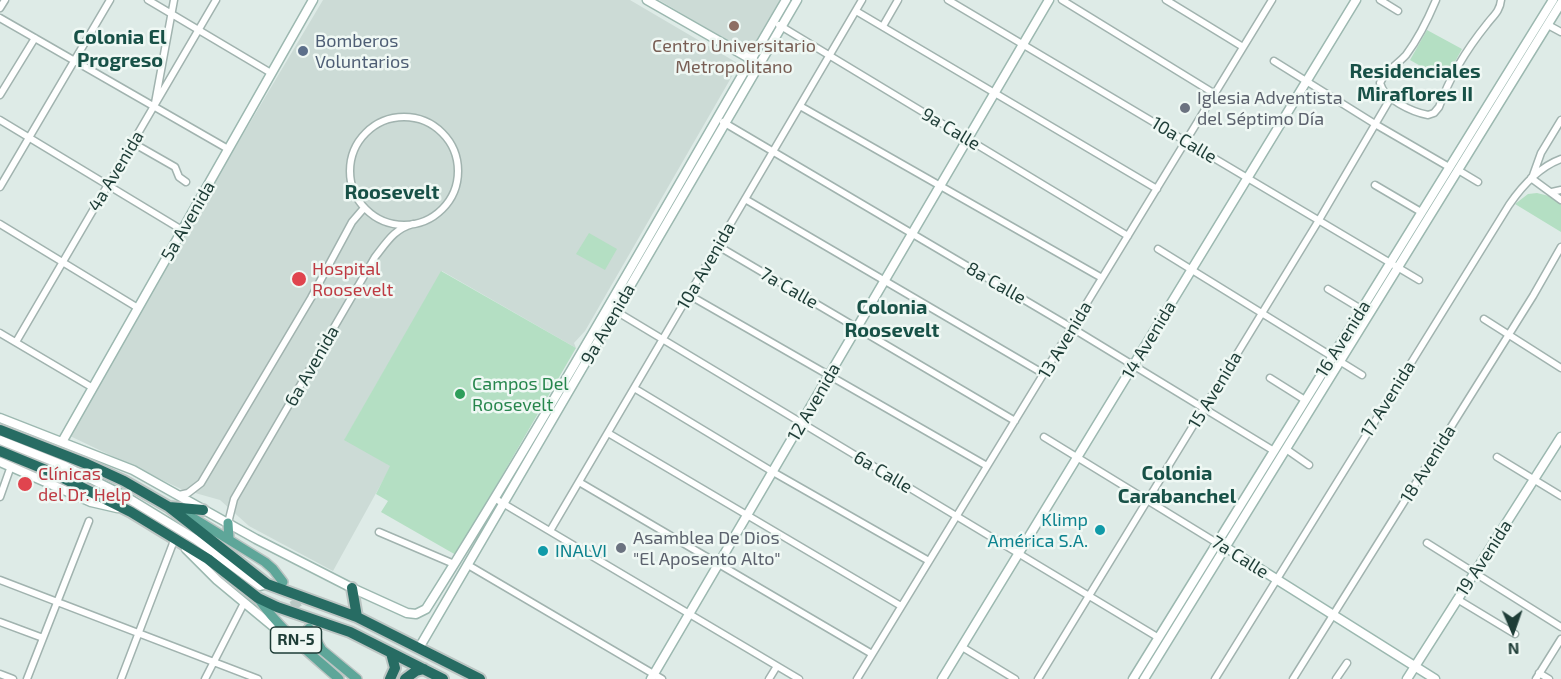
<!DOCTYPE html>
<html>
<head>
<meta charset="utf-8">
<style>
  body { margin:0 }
  #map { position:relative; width:1561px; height:679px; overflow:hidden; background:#deebe7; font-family:"Exo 2",sans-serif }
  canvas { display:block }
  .north { position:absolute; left:1483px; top:601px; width:60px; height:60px; -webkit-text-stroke:4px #eff8f4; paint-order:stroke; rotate:178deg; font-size:16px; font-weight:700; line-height:24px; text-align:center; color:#1e3d37 }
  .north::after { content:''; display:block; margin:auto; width:21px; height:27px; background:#1e3d37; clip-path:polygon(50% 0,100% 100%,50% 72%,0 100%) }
</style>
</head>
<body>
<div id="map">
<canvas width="1561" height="679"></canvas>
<div class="north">N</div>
</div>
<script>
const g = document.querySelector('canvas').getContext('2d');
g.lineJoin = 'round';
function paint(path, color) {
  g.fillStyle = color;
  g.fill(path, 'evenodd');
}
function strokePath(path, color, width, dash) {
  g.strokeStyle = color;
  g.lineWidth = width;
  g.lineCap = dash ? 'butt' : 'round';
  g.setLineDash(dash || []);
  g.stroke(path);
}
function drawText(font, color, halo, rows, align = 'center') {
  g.font = font + ' "Exo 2",sans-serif';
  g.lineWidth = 5;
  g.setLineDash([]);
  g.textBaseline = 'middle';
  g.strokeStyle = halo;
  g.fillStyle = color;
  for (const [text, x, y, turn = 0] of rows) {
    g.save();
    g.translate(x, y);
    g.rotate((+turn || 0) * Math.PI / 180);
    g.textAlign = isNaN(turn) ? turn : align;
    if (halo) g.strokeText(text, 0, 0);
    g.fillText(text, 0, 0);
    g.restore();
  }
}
paint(new Path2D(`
  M323,0H630L739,64L585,331L574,343L576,348L442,271L345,439L391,466L333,571L249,526L220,500L181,489L70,436L223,168Z
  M659,0H780L749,53Z`), '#ccdbd6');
paint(new Path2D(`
  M1427,30L1462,49L1445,80L1410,60Z
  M1537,193L1553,197L1561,204V232L1515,204L1528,194Z
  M589,233L617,249L605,270L576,254Z
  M441,271L576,348L456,555L381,512L388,501L376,494L390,466L344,440Z`), '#b4dfc3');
strokePath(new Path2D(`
  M287,588L309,628`), '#b8c8c4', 9, [9, 4.5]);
const street = new Path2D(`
  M148,0L271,73
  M948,0L1419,280
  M1062,0L1215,94
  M1166,0L1243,47
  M1380,0L1398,11
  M1436,0C1428,19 1418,39 1406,55C1397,65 1385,71 1380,83C1384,99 1412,112 1428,115L1434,113L1439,107C1450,76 1466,50 1487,24C1493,16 1500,11 1501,0
  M0,8L5,0
  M856,11L1157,189
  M0,18L228,149
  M779,25L1128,236
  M1548,25L1561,32
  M883,26L898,0
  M1274,61L1375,124L1449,167
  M0,95L35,38
  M155,103L174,0
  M800,106L1102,278
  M350 171a54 54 0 1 1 108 0a54 54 0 1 1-108 0Z
  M0,120L182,230
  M723,122L1072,328L1274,451
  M133,143L175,167L179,177L186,182
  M1458,170L1478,182
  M1531,178L1561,200
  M1532,178L1541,153L1561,120
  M1375,185L1421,212
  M0,187L110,0
  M1552,192L1561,190
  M745,199L1044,374
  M0,224L138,308
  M718,246L1015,421
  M1158,249L1362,375
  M1328,289L1361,309
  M689,295L987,466
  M614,310L1159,638
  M1484,319L1561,368
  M0,333L93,388
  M16,342L216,0
  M1270,378L1305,400
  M634,388L773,472L929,561
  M608,433L901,606
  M1044,437L1217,543
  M1286,449L1309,465
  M1497,457L1561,496
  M579,482L872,654
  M179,495L188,493L201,483L311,298L352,222L364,208
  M0,497L11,466
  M494,498L799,679
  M228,523L234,499L375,257C387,242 394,229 413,224
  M550,531L862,0
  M379,532L454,564
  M1427,543L1561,627
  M468,565L662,679
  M0,580L258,679
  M1457,599L1515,634
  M0,622L43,638
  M962,647L1015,679
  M1539,673L1549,679
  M0,674L13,679
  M27,679L89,521
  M121,679L175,538
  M205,679L244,603
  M769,679L777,666
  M857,679L1272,0
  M1038,679L1319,220L1390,99
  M1215,679L1509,205C1522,186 1539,167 1561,159
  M1293,679L1533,296L1561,247
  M1336,679L1347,663
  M1536,679L1561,639`);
const secondary = new Path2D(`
  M647,0L754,61
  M0,418L133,470L256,539L352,588L407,613L416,614L426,609C552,410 667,203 786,0
  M0,440L65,466L123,495L195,539L260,586L267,584
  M62,442L313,0
  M0,462L91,502L117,508
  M1222,545L1435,679
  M186,549L217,580L293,643
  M419,648L797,0
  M651,679L1049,0
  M942,679L1356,0
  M1133,679L1553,0
  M1144,679L1561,3
  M1407,679L1561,437`);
const primary = new Path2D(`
  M179,512L195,519L265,562L273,569L283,582
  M228,523L229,539
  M258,598C279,629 311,654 339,679
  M309,628L322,650L357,679`);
const highway = new Path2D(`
  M0,430L87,464L124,481L169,507L267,584L357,617L480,679
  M0,451L51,472L131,512L208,559L258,598L277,607L350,632L443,679
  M169,507L203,510
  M352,588L357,617
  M390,679L395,668L391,653
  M405,679L416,671L424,669`);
strokePath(street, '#a1b3af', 9);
strokePath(secondary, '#9cb8b0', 11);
strokePath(primary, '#bcc5c3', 12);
strokePath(highway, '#bcc5c3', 14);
strokePath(street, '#fff', 6);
strokePath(secondary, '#fff', 8);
strokePath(primary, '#5ea699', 9);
strokePath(highway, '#276c63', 10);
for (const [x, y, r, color] of [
  [734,26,6,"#8d6e63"],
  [303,51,6,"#5c6f8a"],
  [1185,108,6,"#6b7280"],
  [299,279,8,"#e0444e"],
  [460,394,6,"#2e9e5b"],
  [25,484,8,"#e0444e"],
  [1100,530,6,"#0f9aa8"],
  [621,548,6,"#6b7280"],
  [543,551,6,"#0f9aa8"]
]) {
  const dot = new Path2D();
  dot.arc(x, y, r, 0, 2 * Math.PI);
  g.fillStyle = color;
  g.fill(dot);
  strokePath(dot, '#eff8f4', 2);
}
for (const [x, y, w] of [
  [296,640,51]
]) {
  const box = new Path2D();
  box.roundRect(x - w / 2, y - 13, w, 26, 4.5);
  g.fillStyle = '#eff8f4';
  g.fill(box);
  strokePath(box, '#1e3d37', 1.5);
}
drawText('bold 16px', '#1e3d37', null, [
  ["RN-5",296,640]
]);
drawText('18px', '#4e5e75', '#eff8f4', [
  ["Bomberos",315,41],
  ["Voluntarios",315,62]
], 'left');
drawText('18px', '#785e54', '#eff8f4', [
  ["Centro Universitario",734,46],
  ["Metropolitano",734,67]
]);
drawText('18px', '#5b616d', '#eff8f4', [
  ["Iglesia Adventista",1197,98],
  ["del Séptimo Día",1197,119],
  ["Asamblea De Dios",633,538],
  ["\"El Aposento Alto\"",633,559]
], 'left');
drawText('18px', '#1e3d37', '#eff8f4', [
  ["9a Calle",951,129,31],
  ["10a Calle",1184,140,31],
  ["4a Avenida",116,171,-59],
  ["5a Avenida",188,221,-60],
  ["10a Avenida",706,266,-60],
  ["8a Calle",996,283,30],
  ["7a Calle",789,288,30],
  ["9a Avenida",608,324,-60],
  ["16 Avenida",1343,339,-58],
  ["13 Avenida",1065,340,-59],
  ["14 Avenida",1149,340,-59],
  ["6a Avenida",312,366,-60],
  ["15 Avenida",1215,390,-59],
  ["17 Avenida",1388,399,-58],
  ["12 Avenida",814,402,-60],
  ["18 Avenida",1428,464,-58],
  ["6a Calle",883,472,31],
  ["7a Calle",1240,557,32],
  ["19 Avenida",1484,558,-57]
]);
drawText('18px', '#be3a42', '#eff8f4', [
  ["Hospital",312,269],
  ["Roosevelt",312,290],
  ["Clínicas",38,474],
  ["del Dr. Help",38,495]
], 'left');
drawText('18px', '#27864d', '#eff8f4', [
  ["Campos Del",472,384],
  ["Roosevelt",472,405]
], 'left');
drawText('18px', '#0d838f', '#eff8f4', [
  ["Klimp",1088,520],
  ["América S.A.",1088,541],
  ["INALVI",555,551,"left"]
], 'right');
drawText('bold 20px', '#185147', '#eff8f4', [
  ["Colonia El",120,37],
  ["Progreso",120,60],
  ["Residenciales",1415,71],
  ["Miraflores II",1415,94],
  ["Roosevelt",392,192],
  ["Colonia",892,307],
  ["Roosevelt",892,330],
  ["Colonia",1177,473],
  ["Carabanchel",1177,496]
]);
</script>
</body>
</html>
